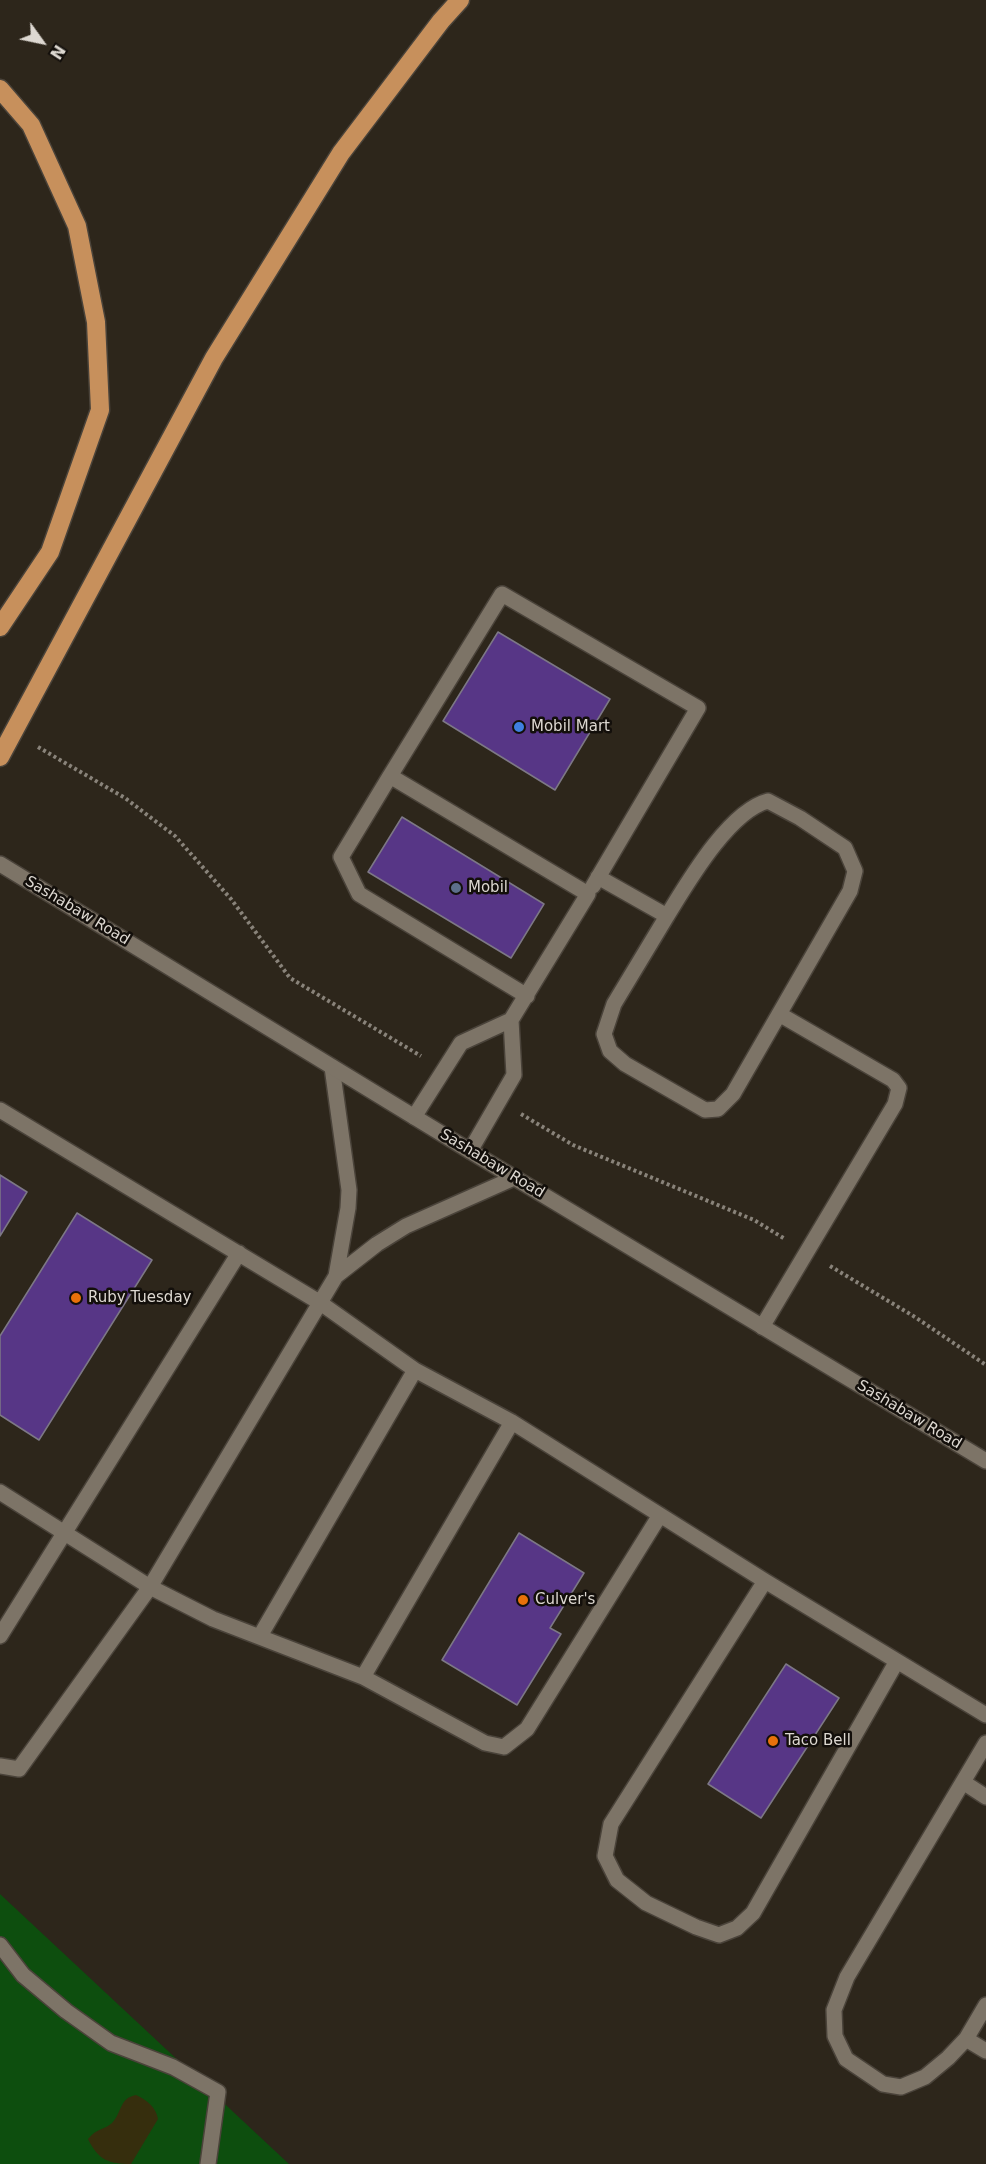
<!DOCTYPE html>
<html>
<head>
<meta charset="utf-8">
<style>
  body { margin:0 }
  #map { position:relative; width:986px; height:2164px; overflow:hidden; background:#2d261b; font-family:"DejaVu Sans",sans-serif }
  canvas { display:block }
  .north { position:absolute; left:12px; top:12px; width:60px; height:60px; -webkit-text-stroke:4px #130f0b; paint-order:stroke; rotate:123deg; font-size:16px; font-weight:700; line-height:24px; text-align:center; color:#ddd8d1 }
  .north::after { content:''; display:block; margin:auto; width:21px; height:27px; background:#ddd8d1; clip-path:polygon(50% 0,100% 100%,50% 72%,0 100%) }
</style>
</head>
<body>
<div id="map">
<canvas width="986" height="2164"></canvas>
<div class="north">N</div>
</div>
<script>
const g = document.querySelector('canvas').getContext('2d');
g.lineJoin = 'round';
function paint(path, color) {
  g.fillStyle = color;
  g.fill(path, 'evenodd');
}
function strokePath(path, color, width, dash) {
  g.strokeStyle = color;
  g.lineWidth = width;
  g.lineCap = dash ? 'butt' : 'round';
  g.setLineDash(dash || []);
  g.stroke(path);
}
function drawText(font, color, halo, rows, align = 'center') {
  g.font = font + ' "DejaVu Sans",sans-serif';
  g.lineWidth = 5;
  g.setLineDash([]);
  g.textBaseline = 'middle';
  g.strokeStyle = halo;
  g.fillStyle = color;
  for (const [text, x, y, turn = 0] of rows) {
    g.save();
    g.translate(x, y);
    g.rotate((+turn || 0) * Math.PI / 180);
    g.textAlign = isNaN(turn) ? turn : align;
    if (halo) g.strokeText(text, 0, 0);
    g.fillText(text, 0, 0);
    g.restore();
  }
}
paint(new Path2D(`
  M0,1894L289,2164H0Z`), '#0d4e0e');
paint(new Path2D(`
  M136,2095C147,2100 156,2107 158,2119L131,2164C109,2164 98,2160 88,2139C97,2128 104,2130 112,2123C122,2113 119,2098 136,2095Z`), '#362e0d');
const building = new Path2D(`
  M498,632L610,699L555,790L443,721Z
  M402,817L544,904L511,958L368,872Z
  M0,1175L27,1192L0,1236Z
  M77,1213L152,1260L39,1440L0,1415V1336Z
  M519,1533L584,1573L550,1628L561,1634L517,1705L442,1660Z
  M786,1664L839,1698L761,1818L708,1784Z`);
paint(building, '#573686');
strokePath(building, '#7d7886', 1.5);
const service = new Path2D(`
  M390,776L502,594L698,708L593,886
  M598,877L667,916L614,1004L604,1034L610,1051L625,1064L705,1110L718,1109L733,1094L850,891L855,871L845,848L800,818L768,801C729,811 688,882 667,916
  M511,1020L588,894L390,776L341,857L359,894L527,996
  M332,1067L349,1190L348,1208L336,1276
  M0,1110L319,1302L415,1370L512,1422L765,1581L986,1715
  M414,1117L461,1043L511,1020L514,1075L470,1151
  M762,1327L895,1104L899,1088L893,1080L779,1014
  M0,1492L150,1587L213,1619L363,1677L485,1743L504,1747L527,1729L660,1515
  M765,1581L611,1824L605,1856L617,1880L646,1903L696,1927L719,1935L737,1928L753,1913L897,1661
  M0,1636L239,1253
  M260,1636L415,1370
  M363,1677L512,1422
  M986,1743L847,1977L834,2010L835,2036L846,2059L883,2084L901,2087L925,2077L948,2058L966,2039L986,2005
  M0,1766L19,1769L150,1587L336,1276L377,1244L406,1226L514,1178
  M963,1782L986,1797
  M0,1945L23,1975L66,2011L111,2043L173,2067L218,2092L208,2164
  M966,2039L986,2051`);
const secondary = new Path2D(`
  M0,864L470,1151L986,1461`);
const motorway = new Path2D(`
  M0,89L31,125L77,226L96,322L100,410L50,552L0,627
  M0,757L214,358L341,153L441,21L460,0`);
strokePath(service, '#4a433a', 18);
strokePath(secondary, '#4a433a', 18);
strokePath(motorway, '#4a433a', 21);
strokePath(new Path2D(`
  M38,747L125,798L175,836L231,899L290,978L421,1056
  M521,1114L573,1145L754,1220L785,1239
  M830,1266L915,1317L986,1365`), '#89837a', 4, [3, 3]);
strokePath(service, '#7d7467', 15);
strokePath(secondary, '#7d7467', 15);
strokePath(motorway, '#c7905c', 18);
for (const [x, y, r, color] of [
  [519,727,6,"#3f7fe0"],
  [456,888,6,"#5c6f8a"],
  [76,1298,6,"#e8710a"],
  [523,1600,6,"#e8710a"],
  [773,1741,6,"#e8710a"]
]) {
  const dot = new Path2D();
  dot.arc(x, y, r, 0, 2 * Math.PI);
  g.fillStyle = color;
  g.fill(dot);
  strokePath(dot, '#130f0b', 2);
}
drawText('15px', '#ddd8d1', '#130f0b', [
  ["Mobil Mart",531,727],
  ["Mobil",468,888],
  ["Ruby Tuesday",88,1298],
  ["Culver's",535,1600],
  ["Taco Bell",785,1741]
], 'left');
drawText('15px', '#ddd8d1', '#130f0b', [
  ["Sashabaw Road",77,911,31],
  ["Sashabaw Road",492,1164,31],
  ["Sashabaw Road",909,1415,31]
]);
</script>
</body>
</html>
